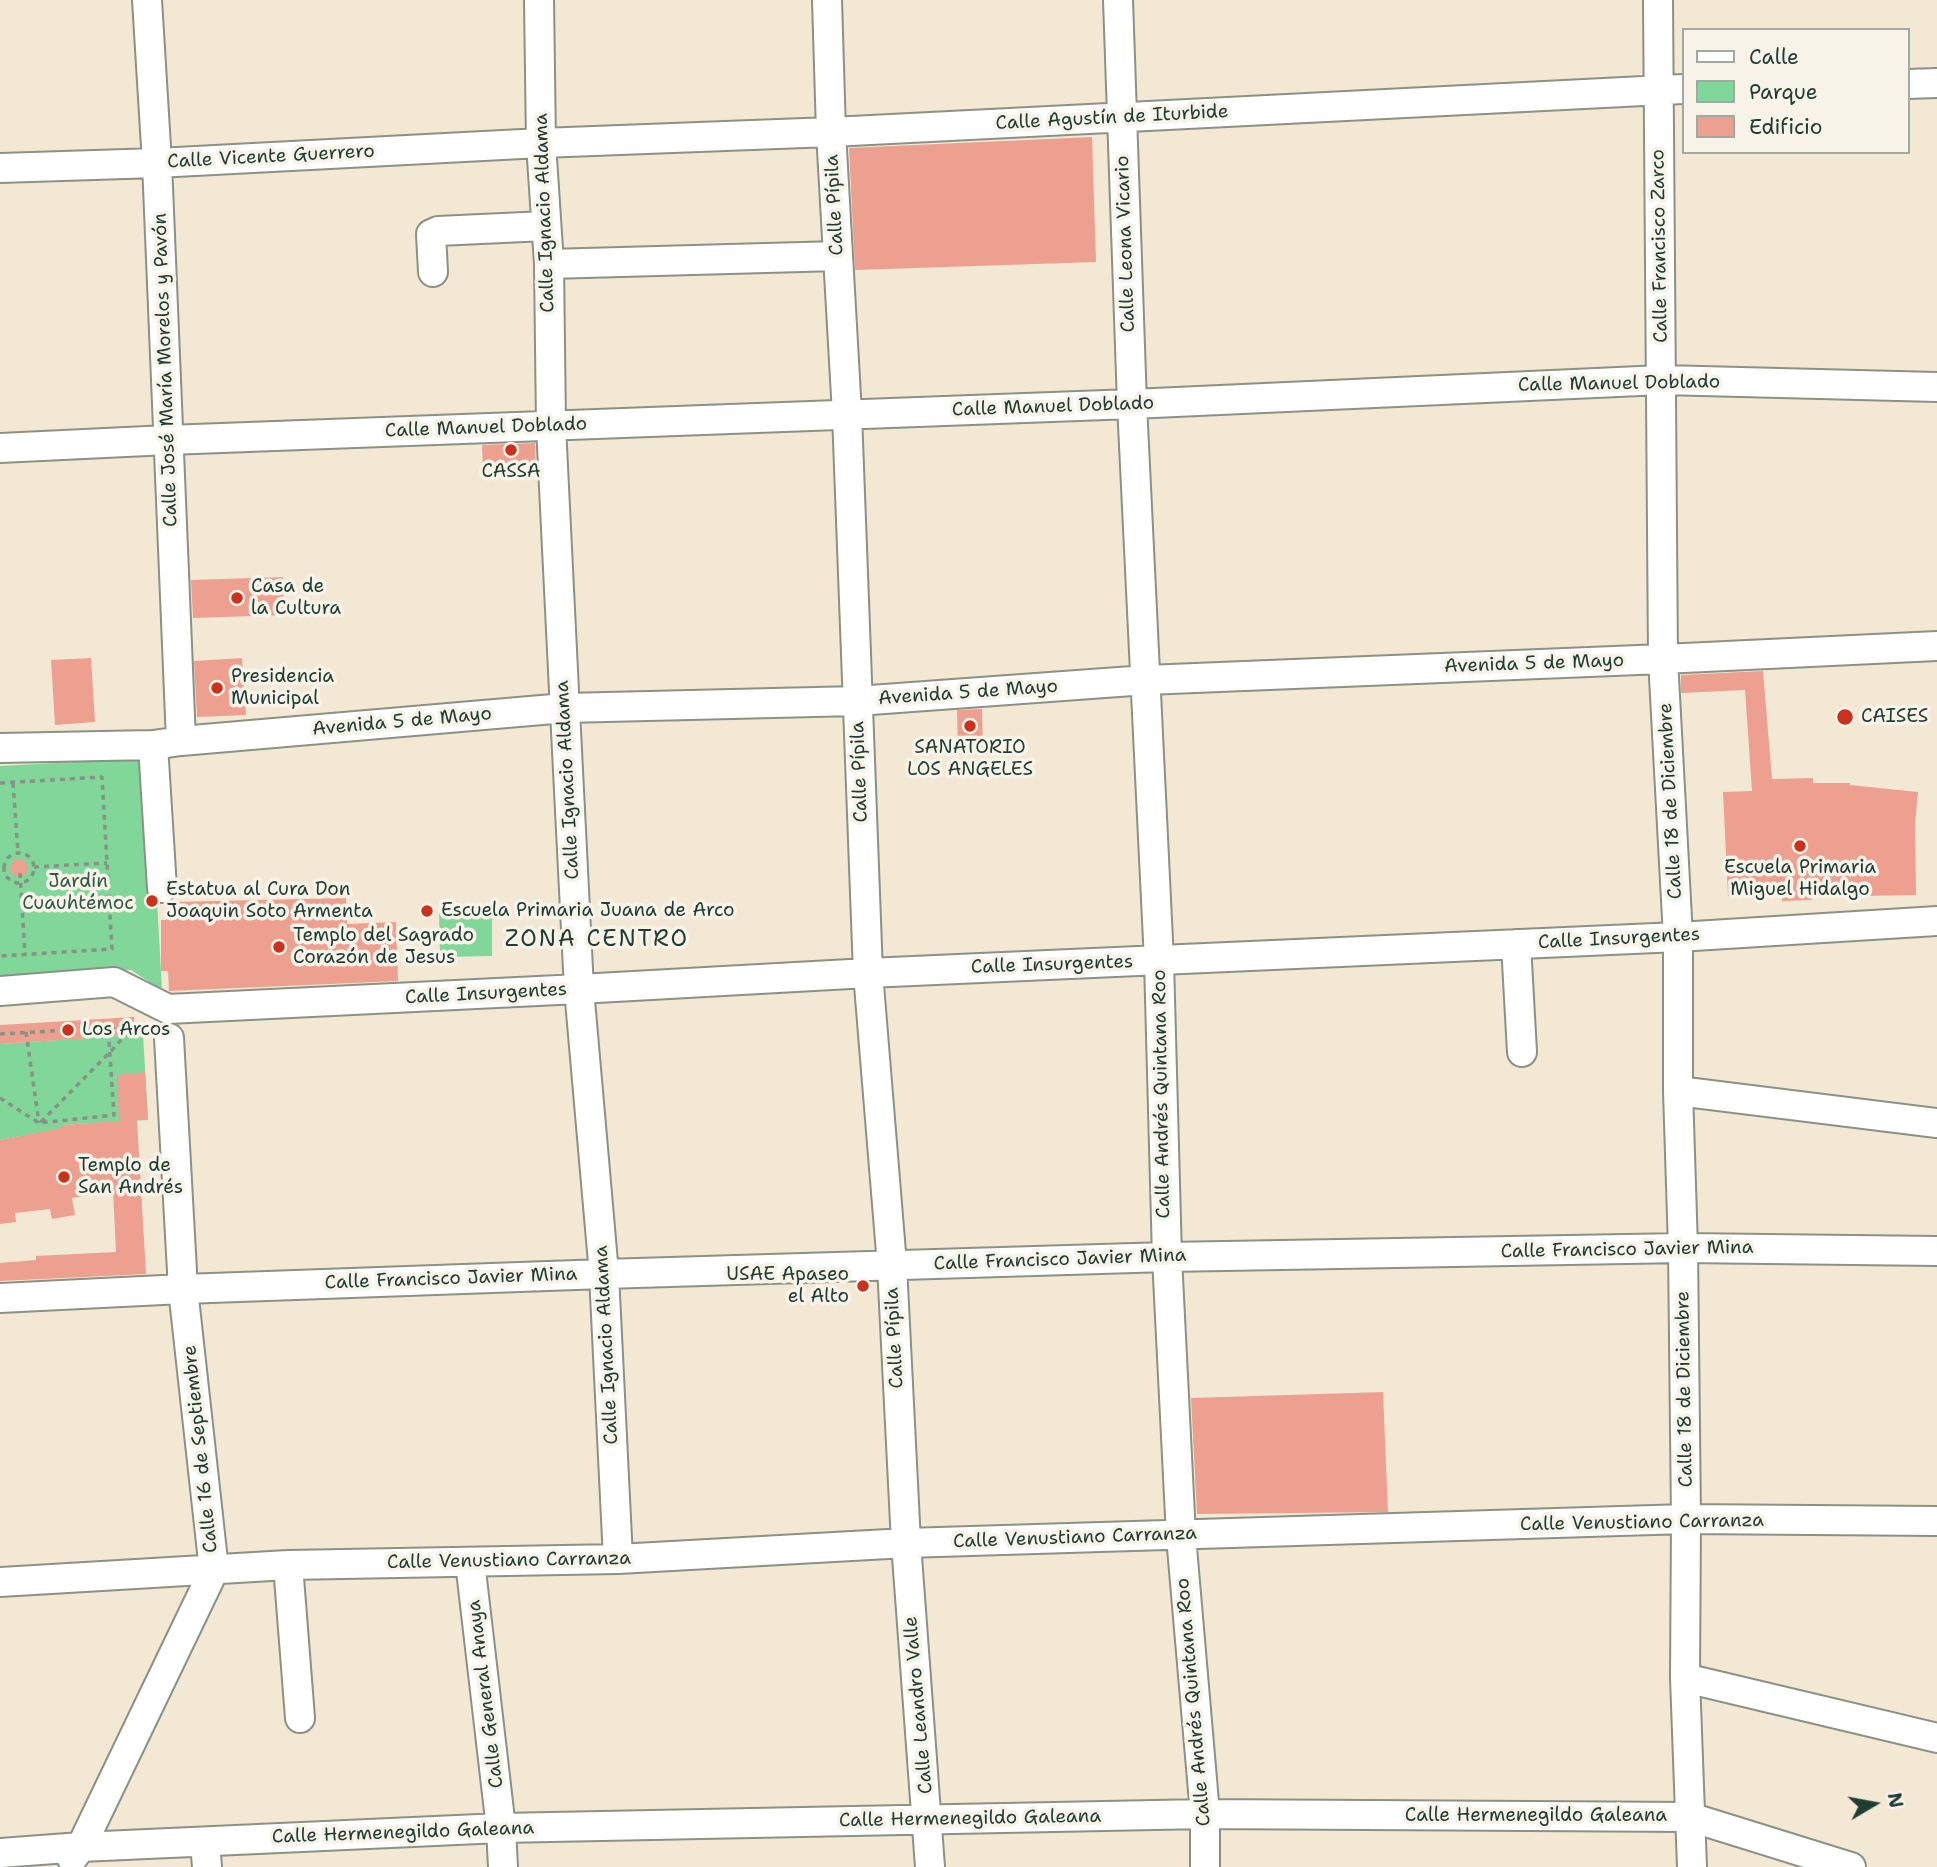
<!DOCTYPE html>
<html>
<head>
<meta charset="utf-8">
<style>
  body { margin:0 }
  #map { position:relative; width:1937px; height:1867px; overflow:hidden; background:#f3e8d3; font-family:"Shantell Sans",sans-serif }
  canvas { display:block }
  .legend { position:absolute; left:1682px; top:28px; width:228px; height:126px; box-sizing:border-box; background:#f7f3e8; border:2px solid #a1aaa0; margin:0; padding:9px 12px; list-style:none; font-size:21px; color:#1f3d34 }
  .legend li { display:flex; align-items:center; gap:14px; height:35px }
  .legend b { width:35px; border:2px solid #a1aaa0 }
  .north { position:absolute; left:1839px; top:1769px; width:70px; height:70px; -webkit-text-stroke:5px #f7f3e8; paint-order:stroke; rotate:80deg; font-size:19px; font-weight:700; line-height:28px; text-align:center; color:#1f3d34 }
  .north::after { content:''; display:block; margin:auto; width:24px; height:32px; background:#1f3d34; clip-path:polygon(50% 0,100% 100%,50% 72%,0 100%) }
</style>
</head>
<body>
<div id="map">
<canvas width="1937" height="1867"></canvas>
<ul class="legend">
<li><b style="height:9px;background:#fff"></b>Calle</li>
<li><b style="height:19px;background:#81d699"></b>Parque</li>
<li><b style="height:19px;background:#eda090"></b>Edificio</li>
</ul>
<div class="north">N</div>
</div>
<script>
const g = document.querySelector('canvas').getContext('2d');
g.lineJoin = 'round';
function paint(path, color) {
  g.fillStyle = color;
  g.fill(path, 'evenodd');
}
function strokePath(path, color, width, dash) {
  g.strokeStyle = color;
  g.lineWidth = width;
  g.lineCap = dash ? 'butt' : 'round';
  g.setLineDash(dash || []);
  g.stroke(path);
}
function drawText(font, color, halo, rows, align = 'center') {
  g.font = font + ' "Shantell Sans",sans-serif';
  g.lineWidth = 7;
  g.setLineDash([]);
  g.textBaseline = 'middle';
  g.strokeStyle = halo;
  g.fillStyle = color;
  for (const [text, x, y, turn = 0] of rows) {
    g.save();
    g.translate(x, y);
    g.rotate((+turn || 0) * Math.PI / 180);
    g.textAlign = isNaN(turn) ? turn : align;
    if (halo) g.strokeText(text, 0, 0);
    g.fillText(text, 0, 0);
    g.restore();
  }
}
paint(new Path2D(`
  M149,758L162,990L131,970L0,977V766Z
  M439,910H492V956L440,957Z
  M143,1034L148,1120L61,1125L65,1153L37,1133L0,1140V1044Z`), '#81d699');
paint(new Path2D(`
  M1092,137L1096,262L855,270L849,148Z
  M535,443L536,468L483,469L482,445Z
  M283,577L284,615L193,618L191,580Z
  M91,658L95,722L55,725L51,660Z
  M242,658L246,715L197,717L194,661Z
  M1763,671L1772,779L1813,778V783H1850V785L1918,792L1915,824L1916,895L1811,897L1812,900L1782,901V893L1728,896L1723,792L1752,791L1745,690L1681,693V675Z
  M982,709L983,751L958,752L957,710Z
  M10 868a9 9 0 1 1 18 0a9 9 0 1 1-18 0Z
  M346,898L347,924L396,922L398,981L169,991L168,971H161V920H166V904L171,902Z
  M134,1017L135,1035L0,1044V1025Z
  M145,1072L148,1120H137L146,1274L0,1281V1263L36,1260V1256L116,1252L113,1191L72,1198L75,1215L52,1219L50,1209L15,1213L16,1222L0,1224V1140L61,1128V1125L119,1121L117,1075Z
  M1383,1392L1388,1512L1197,1514L1191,1398Z`), '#eda090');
const minor = new Path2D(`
  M147,0L157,163L181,741
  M539,0L541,143L549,264L551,426L564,691L579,989L604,1274L618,1559
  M827,0L831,132L847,414L868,973L892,1265L906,1543L930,1867
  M1118,0L1132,404L1159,961L1167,1257L1181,1536L1205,1814V1867
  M1658,0L1663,659L1678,937V1091L1683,1248L1686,1519L1685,1678L1692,1867
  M1907,84L1937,83
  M0,168L157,163L541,143L831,132L1683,89
  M549,264L838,256
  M433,272L431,234L438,231L546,226
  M0,448L168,440L1132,404L1662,380L1937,387
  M153,745L162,888
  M0,748L153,745L181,741L565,708L857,701L1146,680L1663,659L1937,646
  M1516,944L1522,1052
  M0,991L114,982L168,1009
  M168,1009L579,989L868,973L1678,937L1937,921
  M1678,1091L1937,1123
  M0,1298L183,1289L604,1274L1167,1257L1683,1248L1937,1251
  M470,1562L501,1828L503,1867
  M288,1565L300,1718
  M0,1582L288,1565L618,1559L906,1543L1686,1519L1937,1521
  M1685,1678L1937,1738
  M205,1842L207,1867
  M0,1853L81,1847L501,1828L1205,1814L1690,1817L1851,1867
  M72,1859L81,1847L214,1570L183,1289L169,1038`);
strokePath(minor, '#899284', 32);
strokePath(new Path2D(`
  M0,783L102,777L112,949L0,956
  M13,783L18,852
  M4 868a15 15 0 1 1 30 0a15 15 0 1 1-30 0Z
  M34,867L107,863
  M20,873L25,955
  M26,1032L39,1123
  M0,1034L138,1026L146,1031
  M0,1098L39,1123L114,1115L108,1027
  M41,1122L110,1052L133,1027`), '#899284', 3.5, [5, 5]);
strokePath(minor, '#fff', 28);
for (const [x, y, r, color] of [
  [511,450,7,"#c8321e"],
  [237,598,7,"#c8321e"],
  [217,688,7,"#c8321e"],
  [1845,717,9,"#c8321e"],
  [970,726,7,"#c8321e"],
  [1800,846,7,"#c8321e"],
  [152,901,7,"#c8321e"],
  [427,911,7,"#c8321e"],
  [279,947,7,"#c8321e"],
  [68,1030,7,"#c8321e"],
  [64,1177,7,"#c8321e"],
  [863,1286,7,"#c8321e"]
]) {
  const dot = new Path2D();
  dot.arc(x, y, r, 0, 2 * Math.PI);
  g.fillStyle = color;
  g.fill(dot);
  strokePath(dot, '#f7f3e8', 2.5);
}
drawText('19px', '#1f3d34', '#f7f3e8', [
  ["Calle Agustín de Iturbide",1112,118,-3],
  ["Calle Vicente Guerrero",271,157,-3],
  ["Calle Pípila",835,205,-93],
  ["Calle Ignacio Aldama",545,213,-92],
  ["Calle Leona Vicario",1126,244,-92],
  ["Calle Francisco Zarco",1660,246,-91],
  ["Calle José María Morelos y Pavón",166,370,-92],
  ["Calle Manuel Doblado",1619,384,-1],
  ["Calle Manuel Doblado",1053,407,-2],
  ["Calle Manuel Doblado",486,428,-2],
  ["Avenida 5 de Mayo",1534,664,-2],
  ["Avenida 5 de Mayo",968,693,-4],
  ["Avenida 5 de Mayo",402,722,-5],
  ["Calle Pípila",860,772,-92],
  ["Calle Ignacio Aldama",568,780,-93],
  ["Calle 18 de Diciembre",1671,801,-93],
  ["Calle Insurgentes",1619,939,-3],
  ["Calle Insurgentes",1052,965,-2],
  ["Calle Insurgentes",486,994,-3],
  ["Calle Andrés Quintana Roo",1162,1094,-91],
  ["Calle Francisco Javier Mina",1627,1250,-1],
  ["Calle Francisco Javier Mina",1060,1260,-2],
  ["Calle Francisco Javier Mina",451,1279,-2],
  ["Calle Pípila",895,1338,-93],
  ["Calle Ignacio Aldama",607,1345,-93],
  ["Calle 18 de Diciembre",1685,1389,-91],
  ["Calle 16 de Septiembre",201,1449,-96],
  ["Calle Venustiano Carranza",1642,1523,-1],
  ["Calle Venustiano Carranza",1075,1538,-2],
  ["Calle Venustiano Carranza",509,1561,-1],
  ["Calle General Anaya",486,1694,-97],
  ["Calle Andrés Quintana Roo",1194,1702,-95],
  ["Calle Leandro Valle",919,1705,-95],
  ["Calle Hermenegildo Galeana",1536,1816],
  ["Calle Hermenegildo Galeana",970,1819,-1],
  ["Calle Hermenegildo Galeana",403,1833,-2]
]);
drawText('19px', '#1f3d34', '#f7f3e8', [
  ["CASSA",511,472,"center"],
  ["Casa de",251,587],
  ["la Cultura",251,609],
  ["Presidencia",231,677],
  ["Municipal",231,699],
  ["CAISES",1861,717],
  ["SANATORIO",970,748,"center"],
  ["LOS ANGELES",970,770,"center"],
  ["Escuela Primaria",1800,868,"center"],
  ["Miguel Hidalgo",1800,890,"center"],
  ["Estatua al Cura Don",166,890],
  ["Joaquin Soto Armenta",166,912],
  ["Escuela Primaria Juana de Arco",441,911],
  ["Templo del Sagrado",293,936],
  ["Corazón de Jesus",293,958],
  ["Los Arcos",82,1030],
  ["Templo de",78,1166],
  ["San Andrés",78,1188],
  ["USAE Apaseo",849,1275,"right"],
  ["el Alto",849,1297,"right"]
], 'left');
drawText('19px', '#335c48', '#f7f3e8', [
  ["Jardín",78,882],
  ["Cuauhtémoc",78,904]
]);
g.letterSpacing = '2px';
drawText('23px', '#1f3d34', '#f7f3e8', [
  ["ZONA CENTRO",597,940]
]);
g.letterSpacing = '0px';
</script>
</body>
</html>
